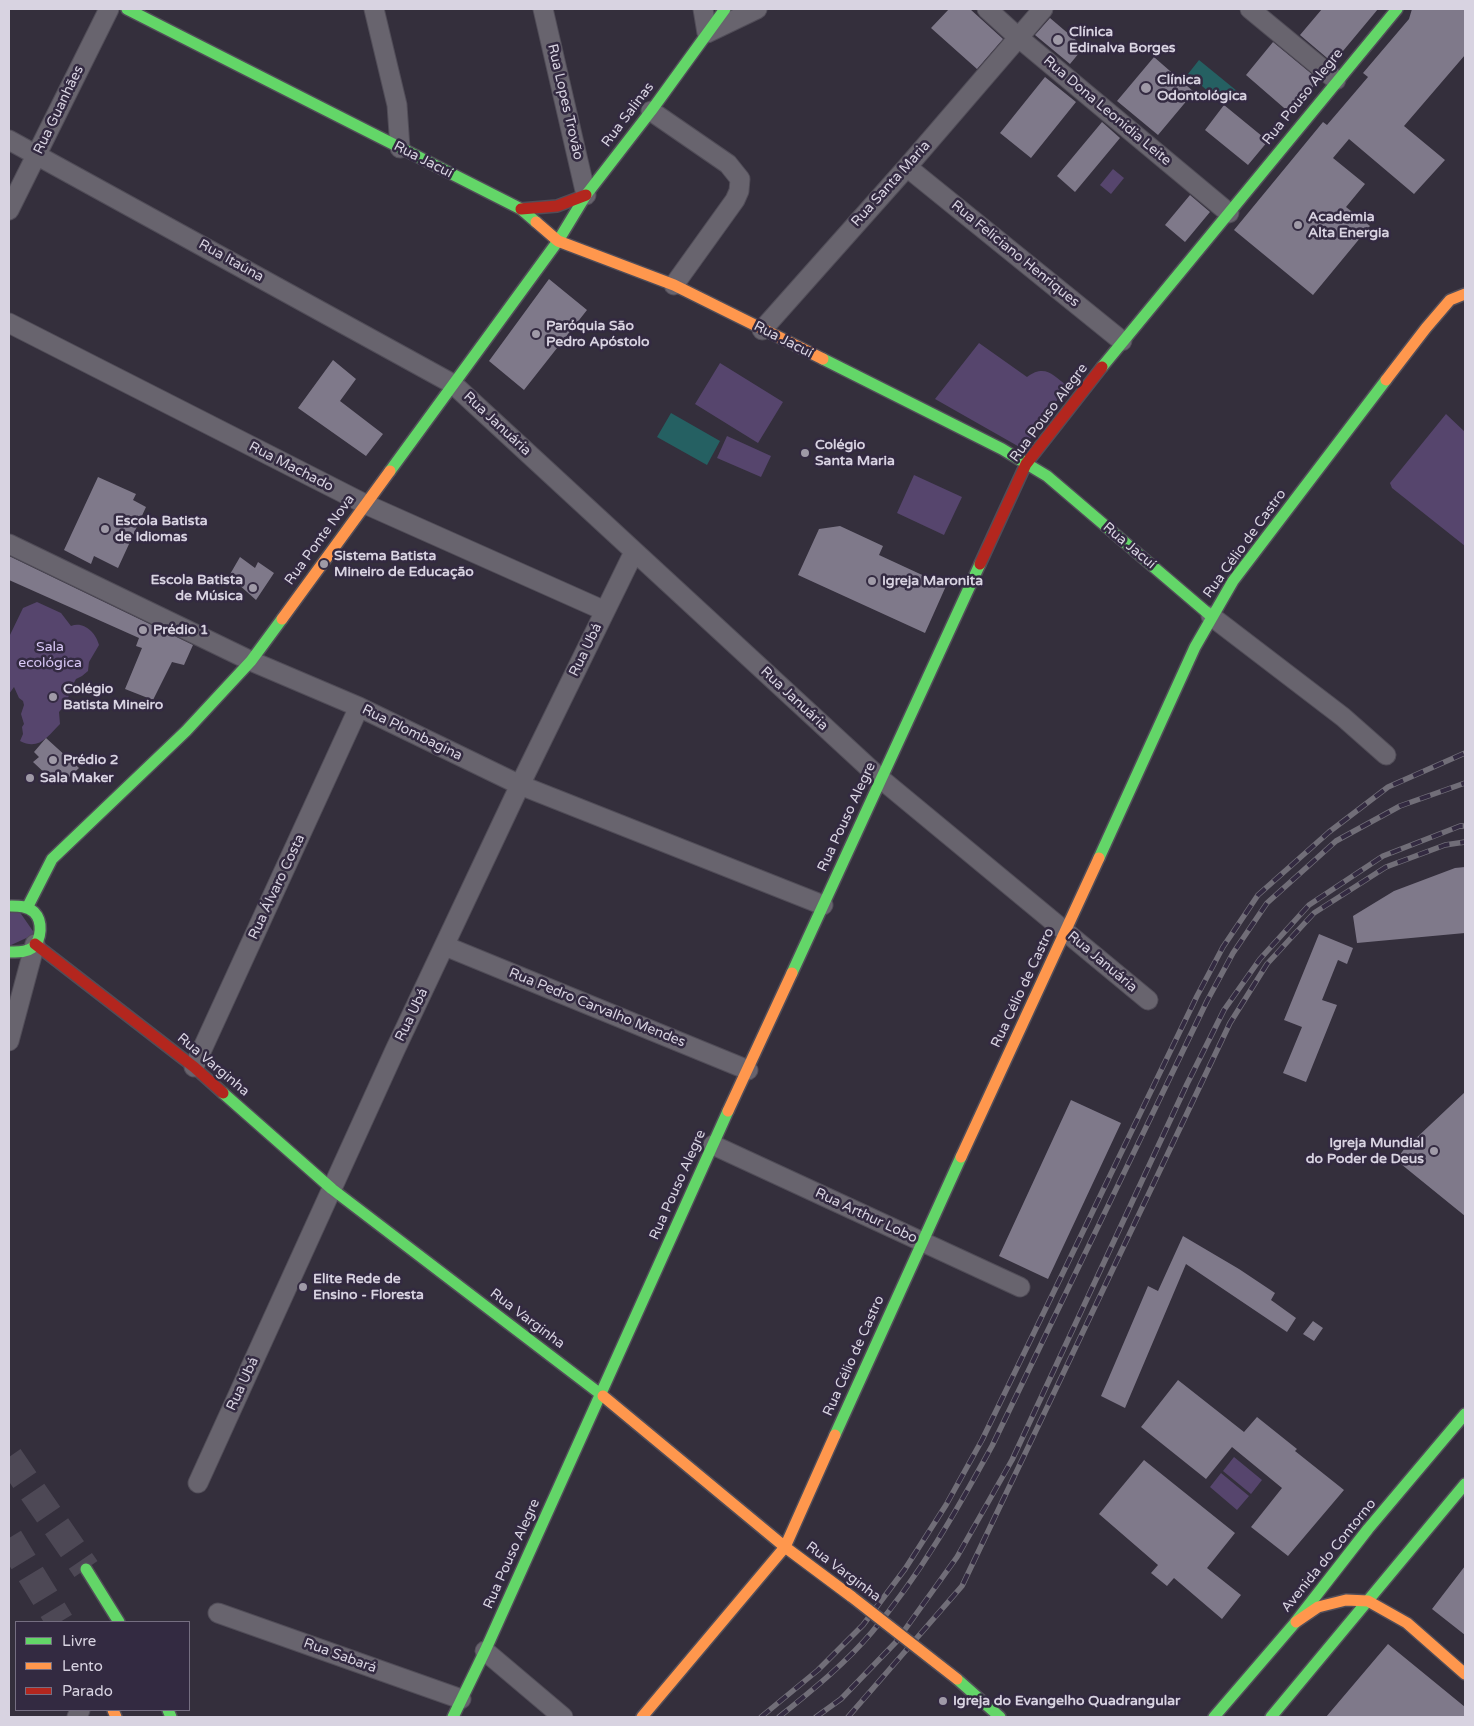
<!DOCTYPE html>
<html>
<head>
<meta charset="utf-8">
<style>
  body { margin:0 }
  #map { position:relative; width:1474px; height:1726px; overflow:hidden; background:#342f3c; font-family:"Varela Round",sans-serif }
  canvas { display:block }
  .frame { position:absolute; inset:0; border:10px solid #d8d3e1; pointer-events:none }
  .legend { position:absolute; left:15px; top:1621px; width:175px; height:90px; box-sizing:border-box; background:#332a41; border:1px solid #756e81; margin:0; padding:6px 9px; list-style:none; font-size:15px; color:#d8d3e1 }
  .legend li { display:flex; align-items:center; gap:10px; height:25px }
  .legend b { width:25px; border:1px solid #756e81 }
</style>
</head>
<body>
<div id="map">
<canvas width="1474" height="1726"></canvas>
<div class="frame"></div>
<ul class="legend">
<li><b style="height:6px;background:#63d668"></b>Livre</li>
<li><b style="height:6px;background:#ff974d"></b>Lento</li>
<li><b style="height:6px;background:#b3261e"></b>Parado</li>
</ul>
</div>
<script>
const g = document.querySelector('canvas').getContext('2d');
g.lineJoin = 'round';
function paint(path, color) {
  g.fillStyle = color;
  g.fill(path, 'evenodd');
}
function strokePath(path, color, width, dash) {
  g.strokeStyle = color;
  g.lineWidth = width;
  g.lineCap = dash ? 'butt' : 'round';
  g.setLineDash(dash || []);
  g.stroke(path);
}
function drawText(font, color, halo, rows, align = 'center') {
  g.font = font + ' "Varela Round",sans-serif';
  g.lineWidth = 5;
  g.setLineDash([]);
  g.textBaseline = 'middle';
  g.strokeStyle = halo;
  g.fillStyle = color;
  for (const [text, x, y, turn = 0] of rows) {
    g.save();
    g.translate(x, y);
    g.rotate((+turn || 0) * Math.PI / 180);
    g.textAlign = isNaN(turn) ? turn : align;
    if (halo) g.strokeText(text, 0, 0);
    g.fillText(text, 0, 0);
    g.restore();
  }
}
paint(new Path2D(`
  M1113,169L1124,178L1111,194L1100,185Z
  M979,343L1027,377C1045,364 1053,375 1067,386L1023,449L935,399Z
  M720,363L783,402L758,443L695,404Z
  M1446,414L1465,432V546L1392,488L1390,483Z
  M727,436L771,456L761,477L717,458Z
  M914,475L962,497L944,535L897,513Z
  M37,602L61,613L71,626C84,621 96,633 99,645L89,662L88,671L82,676L76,679L70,690L67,703L59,712L60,724C48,736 39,751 20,741L23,734L22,727L24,724L21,714L24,705L23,701L19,698L14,687L9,694V637L23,608Z
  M19,911L35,934L9,946V913Z
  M1234,1457L1262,1480L1251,1494L1223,1471Z
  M1221,1473L1249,1496L1237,1510L1210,1487Z`), '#56456d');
paint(new Path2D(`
  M1199,60L1237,91L1224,105L1188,74Z
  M671,413L720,441L707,465L657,437Z`), '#256062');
paint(new Path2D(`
  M949,9H970L1003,39L977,69L931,28Z
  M1322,9H1378L1333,63L1300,35Z
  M1412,9H1465V55L1404,126L1445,160L1414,194L1349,139L1333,158L1365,184L1346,207L1370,226L1313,295L1234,230L1323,122L1327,125L1368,77L1363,73L1409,19Z
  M1050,18L1084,47L1070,64L1035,35Z
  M1273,42L1319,80L1291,114L1246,75Z
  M1154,57L1194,92L1158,135L1117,101Z
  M1045,77L1076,102L1031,158L1000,133Z
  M1224,105L1268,141L1248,165L1205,130Z
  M1102,122L1120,138L1075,192L1057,176Z
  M1190,195L1210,212L1185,242L1165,225Z
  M549,279L587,310L524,390L489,361Z
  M333,360L356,379L340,401L383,434L366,456L298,408Z
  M98,477L136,494L133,500L146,507L118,568L94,556L91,564L64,550Z
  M840,526L883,546L879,555L946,586L925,633L798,575L819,529Z
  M9,556L193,645L184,665L172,662L153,700L125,689L142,648L136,646L139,638L9,580Z
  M240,557L255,568L258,562L274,573L256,600L229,576Z
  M46,738L79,768L64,782L54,772L49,777L33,762L39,757L34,752Z
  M1465,867V933L1357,943L1353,916L1394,891L1455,868Z
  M1319,934L1353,948L1347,964L1338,960L1322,1000L1337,1005L1306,1082L1283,1073L1302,1027L1284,1020Z
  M1465,1092V1216L1396,1160L1411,1140L1412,1142Z
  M1071,1100L1121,1123L1048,1279L999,1256Z
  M1183,1236L1239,1269L1275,1293L1271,1300L1296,1318L1287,1332L1186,1264L1125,1408L1101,1396L1148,1286L1158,1291Z
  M1313,1321L1323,1328L1314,1341L1303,1334Z
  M1178,1380L1244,1432L1257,1417L1297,1449L1295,1451L1344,1490L1288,1556L1251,1527L1282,1488L1232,1447L1206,1479L1141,1427Z
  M1144,1460L1235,1533L1207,1568L1241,1595L1222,1619L1174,1578L1167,1586L1151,1573L1158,1565L1099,1514Z
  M1465,1566V1635L1432,1609Z
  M1388,1644L1465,1707V1717H1326Z`), '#7f798a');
strokePath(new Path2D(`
  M9,1457L86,1569
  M9,1538L60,1622`), '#4d4855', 28, [28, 14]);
const street = new Path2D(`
  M374,9L397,105L400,148
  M543,9L586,195
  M703,9L707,33L757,9
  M987,9L1019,38L1229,213
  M1250,9L1336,80
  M651,111L728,164L740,179L739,191L735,200L674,285
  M9,140L453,384L881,779L1148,1000
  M907,167L1122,341
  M9,210L109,9
  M9,323L365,504L605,611
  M762,330L907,167L1043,9
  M9,544L251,661L359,707L520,785L823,905
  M1211,616L1343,717L1386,755
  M445,946L748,1070
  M9,1041L35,944
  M194,1067L359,707
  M713,1145L1020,1287
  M198,1483L395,1050L520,785L634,552
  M218,1613L461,1699
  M485,1651L563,1717
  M77,1717L80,1710`);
const fast = new Path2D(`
  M127,9L521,209L536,222
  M823,359L1002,449L1047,476L1211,616
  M1102,367L1397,9
  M390,471L558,241L586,195L651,111L725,9
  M1099,858L1195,647L1233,581L1386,380
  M27,908L52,859L186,731L251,661L282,619
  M9,952C17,952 25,953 32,948C42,940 43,921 34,912C27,906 19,906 11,906
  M792,973L980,564
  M223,1093L332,1189L603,1396
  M835,1435L961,1157
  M86,1569L119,1622
  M957,1679L1000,1717
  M168,1710L171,1717
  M453,1717L485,1651L728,1111
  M1214,1717L1294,1624L1368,1529L1465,1414
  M1271,1717L1465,1484`);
const slow = new Path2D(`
  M536,222L558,241L674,285L823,359
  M1386,380L1426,328L1450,300L1465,294
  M282,619L390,471
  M728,1111L792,973
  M961,1157L1099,858
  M603,1396L785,1547L852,1597
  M1296,1622L1318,1607L1346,1600L1368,1601L1407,1623L1465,1674
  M113,1710L116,1717
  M642,1717L785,1547L835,1435`);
const jam = new Path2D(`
  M521,209L557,206L586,195
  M980,564L1026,464L1102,367
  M35,944L194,1067L223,1093`);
strokePath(street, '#514d58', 21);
strokePath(fast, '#514d58', 14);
strokePath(slow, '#514d58', 14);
strokePath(jam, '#514d58', 14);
strokePath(street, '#68646e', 19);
strokePath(fast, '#63d668', 11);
strokePath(slow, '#ff974d', 11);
strokePath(jam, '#b3261e', 11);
const rail = new Path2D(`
  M761,1717L818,1670L863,1625L905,1569L946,1505L982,1440L1197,996L1223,947L1258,895L1329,832L1388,787L1465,753
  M779,1717C811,1691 845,1664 872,1632C920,1575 957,1510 992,1446L1207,1001L1233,953L1267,903L1336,841L1400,806L1465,783
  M816,1717L841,1699L896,1642L957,1557L1012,1460L1187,1084L1224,1010L1260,959L1309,905L1383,856L1460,826H1465
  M848,1717L962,1586L1230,1023L1267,964L1314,913L1386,867L1445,845L1465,842`);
strokePath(rail, '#716e78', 5.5);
strokePath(rail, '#332a41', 4, [11]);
const slowBridge = new Path2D(`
  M852,1597L957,1679`);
strokePath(slowBridge, '#514d58', 14, []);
strokePath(slowBridge, '#ff974d', 11);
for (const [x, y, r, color] of [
  [1058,40,6,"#9f9aa7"],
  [1146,88,6,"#9f9aa7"],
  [1298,225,5,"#9f9aa7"],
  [536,334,5,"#9f9aa7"],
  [805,453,5,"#9f9aa7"],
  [105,529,5,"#9f9aa7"],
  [324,564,5,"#9f9aa7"],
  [872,581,5,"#9f9aa7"],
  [253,588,5,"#9f9aa7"],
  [143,630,5,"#9f9aa7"],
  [53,697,5,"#9f9aa7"],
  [53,760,5,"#9f9aa7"],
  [30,778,5,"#9f9aa7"],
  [1434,1151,5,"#9f9aa7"],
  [303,1287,5,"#9f9aa7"],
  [943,1701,5,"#9f9aa7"]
]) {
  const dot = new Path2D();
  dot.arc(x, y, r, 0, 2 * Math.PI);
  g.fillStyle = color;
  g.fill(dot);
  strokePath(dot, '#332a41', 2);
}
drawText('bold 14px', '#d8d3e1', '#332a41', [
  ["Clínica",1069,32],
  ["Edinalva Borges",1069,48],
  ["Clínica",1157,80],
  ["Odontológica",1157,96],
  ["Academia",1308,217],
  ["Alta Energia",1308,233],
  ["Paróquia São",546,326],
  ["Pedro Apóstolo",546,342],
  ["Colégio",815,445],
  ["Santa Maria",815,461],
  ["Escola Batista",115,521],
  ["de Idiomas",115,537],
  ["Sistema Batista",334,556],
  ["Mineiro de Educação",334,572],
  ["Escola Batista",243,580,"right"],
  ["de Música",243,596,"right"],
  ["Igreja Maronita",882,581],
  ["Prédio 1",153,630],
  ["Colégio",63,689],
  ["Batista Mineiro",63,705],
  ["Prédio 2",63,760],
  ["Sala Maker",40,778],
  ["Igreja Mundial",1424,1143,"right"],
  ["do Poder de Deus",1424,1159,"right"],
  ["Elite Rede de",313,1279],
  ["Ensino - Floresta",313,1295],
  ["Igreja do Evangelho Quadrangular",953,1701]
], 'left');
drawText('14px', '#d8d3e1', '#332a41', [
  ["Rua Pouso Alegre",1303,97,-51],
  ["Rua Lopes Trovão",565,102,77],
  ["Rua Guanhães",59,110,-64],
  ["Rua Dona Leonidia Leite",1107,111,40],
  ["Rua Salinas",628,115,-53],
  ["Rua Jacuí",423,160,27],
  ["Rua Santa Maria",891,184,-48],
  ["Rua Feliciano Henriques",1015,254,39],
  ["Rua Itaúna",231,261,29],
  ["Rua Jacuí",783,340,27],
  ["Rua Pouso Alegre",1049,413,-53],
  ["Rua Januária",497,424,43],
  ["Rua Machado",291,467,27],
  ["Rua Ponte Nova",320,540,-54],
  ["Rua Célio de Castro",1245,544,-54],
  ["Rua Jacuí",1129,546,40],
  ["Rua Ubá",586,650,-64],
  ["Rua Januária",794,699,43],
  ["Rua Plombagina",412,733,26],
  ["Rua Pouso Alegre",847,817,-65],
  ["Rua Álvaro Costa",277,887,-65],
  ["Rua Januária",1102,962,40],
  ["Rua Célio de Castro",1023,988,-65],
  ["Rua Pedro Carvalho Mendes",597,1008,22],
  ["Rua Ubá",412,1015,-64],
  ["Rua Varginha",213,1065,40],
  ["Rua Pouso Alegre",678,1185,-66],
  ["Rua Arthur Lobo",866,1216,25],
  ["Rua Varginha",527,1319,37],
  ["Rua Célio de Castro",854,1356,-66],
  ["Rua Ubá",243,1384,-65],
  ["Rua Pouso Alegre",512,1554,-66],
  ["Avenida do Contorno",1329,1556,-51],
  ["Rua Varginha",843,1572,37],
  ["Rua Sabará",340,1656,20]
]);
drawText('14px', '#dac9f8', '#332a41', [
  ["Sala",50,647],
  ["ecológica",50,663]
]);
</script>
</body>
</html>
